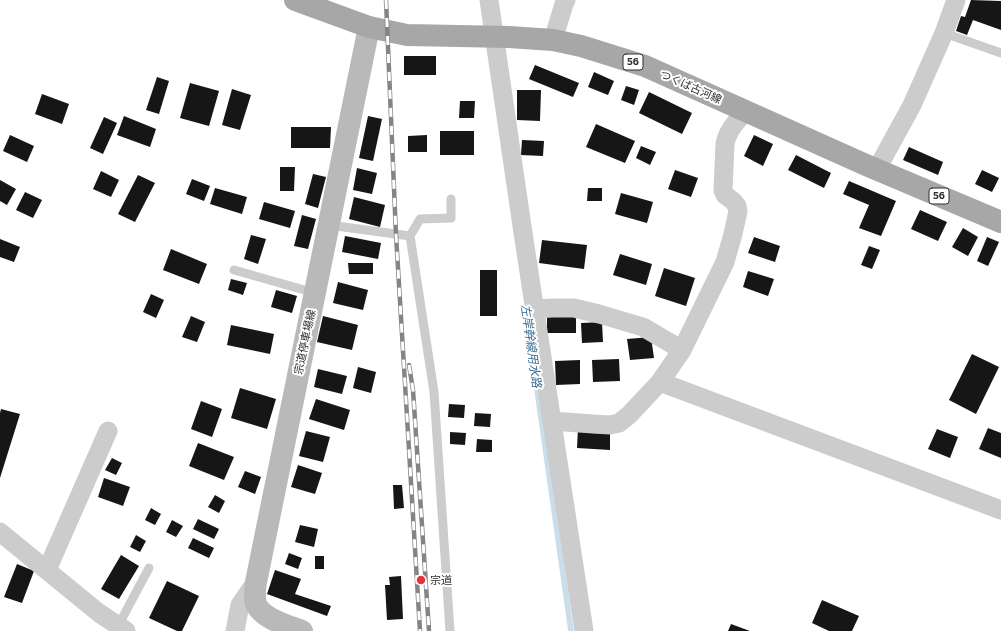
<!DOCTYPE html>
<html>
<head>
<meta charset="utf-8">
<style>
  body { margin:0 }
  canvas { display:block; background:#fff }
</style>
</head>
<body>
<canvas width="1001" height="631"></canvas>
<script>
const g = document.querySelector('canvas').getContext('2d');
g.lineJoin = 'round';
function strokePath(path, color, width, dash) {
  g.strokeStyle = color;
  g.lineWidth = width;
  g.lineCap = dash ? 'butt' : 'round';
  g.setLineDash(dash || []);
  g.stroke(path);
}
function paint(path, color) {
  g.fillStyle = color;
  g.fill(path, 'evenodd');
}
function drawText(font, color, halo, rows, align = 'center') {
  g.font = font + ' Commissioner,"Noto Sans JP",sans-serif';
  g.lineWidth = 4;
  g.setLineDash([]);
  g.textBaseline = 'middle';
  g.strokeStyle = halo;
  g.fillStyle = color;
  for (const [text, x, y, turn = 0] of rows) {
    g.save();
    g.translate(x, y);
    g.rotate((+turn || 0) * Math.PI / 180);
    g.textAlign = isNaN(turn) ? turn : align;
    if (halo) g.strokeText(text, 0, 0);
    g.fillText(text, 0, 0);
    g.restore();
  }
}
strokePath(new Path2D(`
  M529,333L571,631`), '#caddeb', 5.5);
paint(new Path2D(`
  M971,0L1001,1V30L973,20L967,35L956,31L961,16L965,17Z
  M404,56H436V75H404Z
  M535,65L579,83L573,97L529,79Z
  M594,72L614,81L608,95L588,87Z
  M157,77L169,81L159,114L146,110Z
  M190,83L219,91L209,126L180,118Z
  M626,86L639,90L634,105L621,100Z
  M232,89L251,95L240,130L222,125Z
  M517,90H541L540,121L517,120Z
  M649,92L692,113L682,134L639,113Z
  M42,94L69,104L62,124L35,114Z
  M460,101H475L474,118H459Z
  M124,116L156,129L150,147L117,135Z
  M368,116L382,119L373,161L359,158Z
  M104,117L117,123L103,154L90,148Z
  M596,124L635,141L625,163L586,147Z
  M291,127H331L330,148H291Z
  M440,131H474V155H440Z
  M10,135L34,146L27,162L3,151Z
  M427,135V152H408V136Z
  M754,135L773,144L763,166L744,156Z
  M522,140L544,141L543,156L521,155Z
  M641,146L656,152L650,165L636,158Z
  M909,147L943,162L938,175L903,160Z
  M796,155L831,173L824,188L788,170Z
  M280,167H295L294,191H280Z
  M357,168L377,173L372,194L353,190Z
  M675,170L698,178L691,197L668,189Z
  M982,170L999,178L992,192L975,184Z
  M101,171L119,180L111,197L93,189Z
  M313,174L326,177L318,208L305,204Z
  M138,175L155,183L135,222L118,214Z
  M192,179L210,186L204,201L186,194Z
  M0,180L16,189L7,205L0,201Z
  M849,181L896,201L881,236L859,228L869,205L843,194Z
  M215,188L247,197L242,214L210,204Z
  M588,188H602V201H587Z
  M25,192L42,200L33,218L16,210Z
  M621,193L653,202L647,223L615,214Z
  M354,197L385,205L380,227L349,219Z
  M264,202L295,211L290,228L259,219Z
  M920,210L947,222L938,241L911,229Z
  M302,215L316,219L308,249L294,246Z
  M963,228L978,237L968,256L952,247Z
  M251,235L266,239L258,264L244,259Z
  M345,236L381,243L378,259L342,252Z
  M754,237L780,246L775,262L748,253Z
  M987,237L999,242L988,266L977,261Z
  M0,239L20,247L14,262L0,257Z
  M542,240L587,245L584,269L539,263Z
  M869,246L880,250L872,269L861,265Z
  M171,249L207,264L199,284L163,270Z
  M620,254L652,264L646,285L613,275Z
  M348,263H373V274H349Z
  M664,268L695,278L686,306L655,296Z
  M480,270H497V316H480Z
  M748,271L774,279L768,296L743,287Z
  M231,279L247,283L243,295L228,290Z
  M338,282L368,290L363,310L333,303Z
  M276,290L297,296L292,313L271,307Z
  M151,294L164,300L156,318L143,312Z
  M191,316L205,322L197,342L182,337Z
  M323,316L358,325L352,350L317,342Z
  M576,316V333H547V317Z
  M602,322L603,342L582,343L581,323Z
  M231,325L274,334L270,354L227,345Z
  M651,337L654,358L630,360L627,339Z
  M972,354L999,367L976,414L949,400Z
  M619,359L620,381L593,382L592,360Z
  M580,360V384L556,385L555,361Z
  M358,367L376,372L371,393L353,388Z
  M318,369L347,376L342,394L314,387Z
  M240,388L276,399L267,429L231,418Z
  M316,399L350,410L344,430L309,419Z
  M201,401L222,409L212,437L191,429Z
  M449,404L465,405L464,418L448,417Z
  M1,409L20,414L0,478V413Z
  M475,413L491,414L490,427L474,426Z
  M578,428L610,430V450L577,448Z
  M988,428L1001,433V458L979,449Z
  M937,429L958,437L950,458L928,449Z
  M306,431L330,437L323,462L299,456Z
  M450,432L466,433L465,445L450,444Z
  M477,439L492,440V452H476Z
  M198,443L234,457L224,480L189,466Z
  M112,458L122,463L116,475L105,470Z
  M298,465L322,473L315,494L291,487Z
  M245,471L261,477L255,494L238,487Z
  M104,478L130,487L123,506L98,497Z
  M393,485H402L404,508L394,509Z
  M215,495L225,501L219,513L208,507Z
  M151,508L161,514L155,525L145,520Z
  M198,519L219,529L214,539L193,529Z
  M172,520L183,526L176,537L166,532Z
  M300,525L318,529L314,547L295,542Z
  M136,535L146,541L140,552L130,547Z
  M193,538L214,548L209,558L188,548Z
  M289,553L302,558L298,569L285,564Z
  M121,555L139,566L119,599L101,589Z
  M315,556H324V569H315Z
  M17,564L34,571L22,603L4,597Z
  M275,570L301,579L295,594L331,606L327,616L267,594Z
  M401,576L403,619L387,620L385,585H390L389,577Z
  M167,581L199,596L182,631H177L149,618Z
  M822,600L859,616L852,631H829L812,623Z
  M731,624L750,631H728Z`), '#161616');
strokePath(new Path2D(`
  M944,33L1001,53
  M329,225L410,236
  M234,270L315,293
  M118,626L149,568
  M450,631L434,392L410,236L420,219L451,218V199`), '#ccc', 9);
strokePath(new Path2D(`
  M489,0L523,233L584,631
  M553,40L564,4L566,0
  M877,169L912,105L944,33L956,0
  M534,309L553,308H574L599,314L643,327L682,350
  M660,382L1001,510
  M552,421L593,424L610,425L619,423L629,415L660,382L682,350L725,262L733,234L738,211L737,206L733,201L725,195L723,190L725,144C727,131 737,121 745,111
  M0,532L99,613L126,631
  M47,570L108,431
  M235,631L240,605L256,582`), '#ccc', 19);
strokePath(new Path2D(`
  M302,631C289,626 262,619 256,604C254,598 255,589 256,582L369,27`), '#b9b9b9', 22);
strokePath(new Path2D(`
  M295,0L369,27L407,35L509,37L553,40L581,46L645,66L866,165L1001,222`), '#a7a7a7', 22);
const rail = new Path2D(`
  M386,0L396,235L420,631
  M409,365L413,390L429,631`);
strokePath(rail, '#848484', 4.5);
strokePath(rail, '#fff', 3, [9]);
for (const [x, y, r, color] of [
  [421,580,5,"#e2353c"]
]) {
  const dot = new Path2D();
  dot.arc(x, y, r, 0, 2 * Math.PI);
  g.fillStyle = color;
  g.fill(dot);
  strokePath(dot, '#fff', 1.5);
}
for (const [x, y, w] of [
  [633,62,20],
  [939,196,20]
]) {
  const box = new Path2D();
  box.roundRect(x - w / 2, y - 8, w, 16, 3);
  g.fillStyle = '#fff';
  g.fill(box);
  strokePath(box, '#2f2f2f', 1);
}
drawText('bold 10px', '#2f2f2f', null, [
  ["56",633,62],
  ["56",939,196]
]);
drawText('11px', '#2f2f2f', '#fff', [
  ["つくば古河線",691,87,24],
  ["宗道停車場線",305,342,-78]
]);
drawText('11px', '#2f2f2f', '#fff', [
  ["宗道",430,580]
], 'left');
drawText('italic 12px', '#3e6e90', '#fff', [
  ["左岸幹線用水路",531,346,82]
]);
</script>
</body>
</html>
